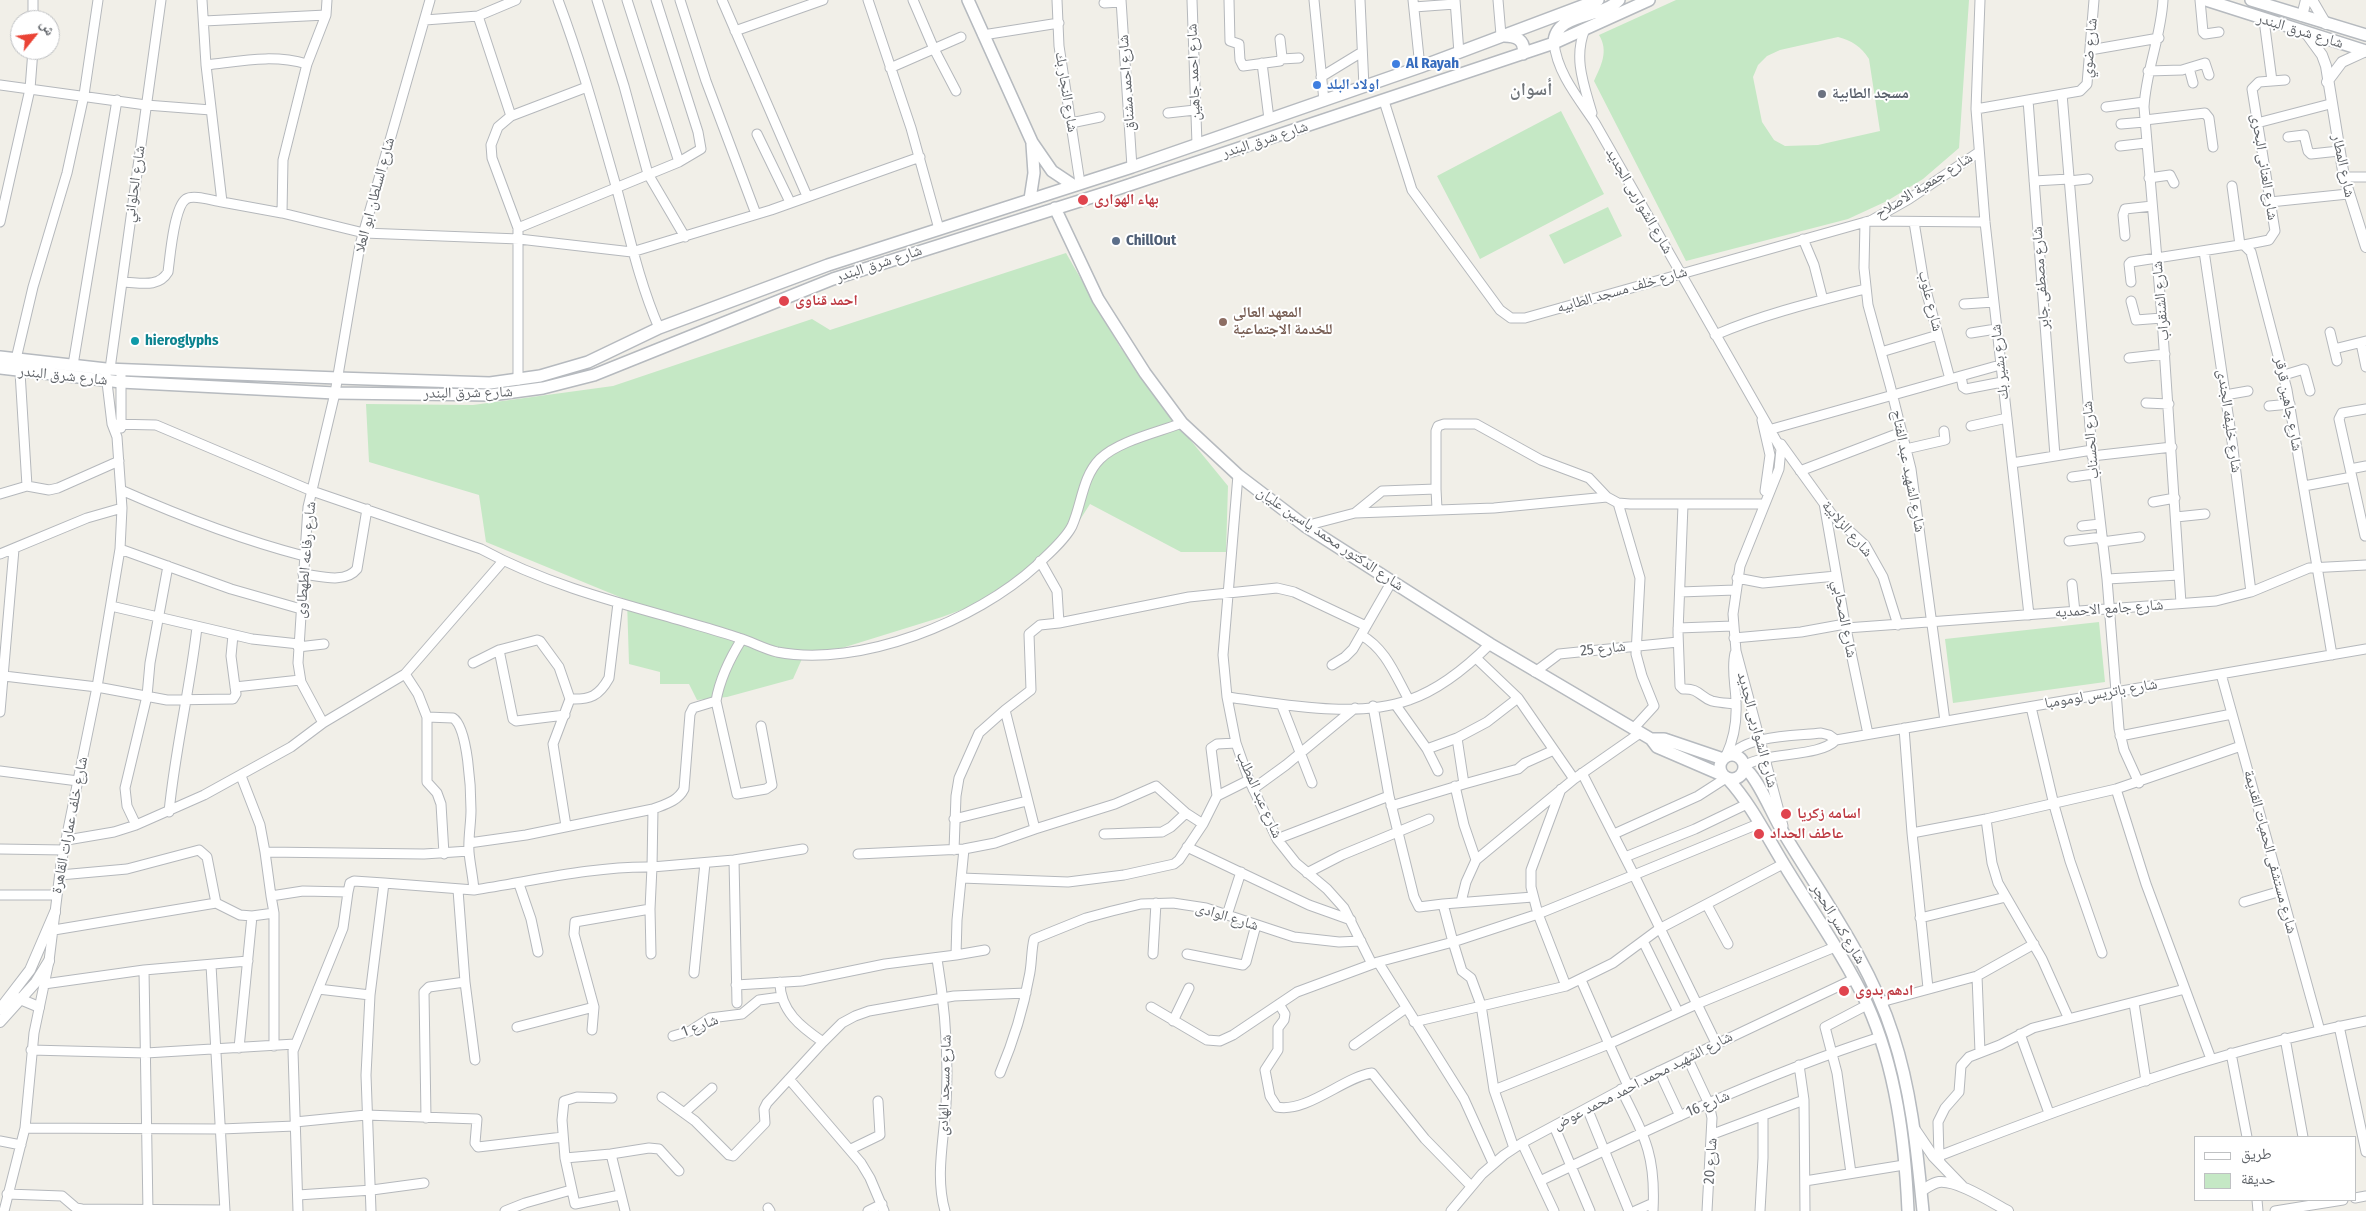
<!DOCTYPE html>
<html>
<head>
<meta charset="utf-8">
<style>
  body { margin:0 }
  #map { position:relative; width:2366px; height:1211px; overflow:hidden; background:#f1efe8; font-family:"Fira Sans Condensed","Noto Naskh Arabic",sans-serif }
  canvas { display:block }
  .legend { position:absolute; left:2194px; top:1136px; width:162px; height:65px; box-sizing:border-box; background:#fff; border:1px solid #bfc1c3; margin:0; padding:6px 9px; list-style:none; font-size:15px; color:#5f6368 }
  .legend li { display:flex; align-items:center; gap:10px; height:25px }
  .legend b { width:25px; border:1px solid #bfc1c3 }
  .north { position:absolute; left:10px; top:10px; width:50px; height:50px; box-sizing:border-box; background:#fff; border:1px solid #bfc1c3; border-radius:50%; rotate:61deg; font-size:14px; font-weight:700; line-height:20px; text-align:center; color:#5f6368 }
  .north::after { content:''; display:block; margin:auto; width:18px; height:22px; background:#ea4335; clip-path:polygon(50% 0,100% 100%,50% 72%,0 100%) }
</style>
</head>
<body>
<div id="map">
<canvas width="2366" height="1211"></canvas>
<ul class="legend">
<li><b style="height:6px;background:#fff"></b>طريق</li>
<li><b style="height:14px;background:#c5e8c5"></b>حديقة</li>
</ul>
<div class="north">ش</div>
</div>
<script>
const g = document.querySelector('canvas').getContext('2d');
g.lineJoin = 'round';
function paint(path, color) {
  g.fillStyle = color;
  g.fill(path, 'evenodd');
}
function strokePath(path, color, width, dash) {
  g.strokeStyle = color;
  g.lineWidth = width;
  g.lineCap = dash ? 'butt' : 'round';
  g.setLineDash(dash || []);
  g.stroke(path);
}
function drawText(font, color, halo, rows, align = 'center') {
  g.font = font + ' "Fira Sans Condensed","Noto Naskh Arabic",sans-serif';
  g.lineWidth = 4;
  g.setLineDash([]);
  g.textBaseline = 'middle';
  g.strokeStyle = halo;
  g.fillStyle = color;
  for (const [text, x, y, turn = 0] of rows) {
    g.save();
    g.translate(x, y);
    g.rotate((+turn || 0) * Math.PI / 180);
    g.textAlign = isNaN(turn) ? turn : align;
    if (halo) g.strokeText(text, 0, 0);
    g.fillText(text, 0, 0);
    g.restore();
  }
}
paint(new Path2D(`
  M1676,0H1969L1959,148L1923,179L1887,201L1848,219L1686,261L1594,81C1601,66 1609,51 1599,35ZM1838,37C1852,41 1861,46 1869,59L1880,131L1818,145L1785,146L1774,140L1762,122L1753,77L1758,65L1767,56L1780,50Z
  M1561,111L1604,194L1480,259L1437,176Z
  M1608,207L1622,236L1564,264L1549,235Z
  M1066,253L1120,347L1183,431L1228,486L1226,552H1181L1090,504L1076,526L996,597L942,617L842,648L805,652L793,679L727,697L697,700L689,684H660V672L629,664L627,600L486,542L479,495L369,462L366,404L473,405L613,386L812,319L830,330Z
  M2099,622L2105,682L1953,703L1945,639Z`), '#c5e8c5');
const minor = new Path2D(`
  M202,0L206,65L222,202L282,213L364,233L519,239L632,252L771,210L920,157
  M558,0C581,61 598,123 616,186C629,234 639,282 659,328
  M597,0L624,86L648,174L685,237
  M627,0L679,162
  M680,0L706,81L756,214
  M722,0L807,196
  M868,0L911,128L939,229
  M913,0L934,49L956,91
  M1057,0L1059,46L1080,183
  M1121,0L1132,167
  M1192,0L1197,144
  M1229,0L1230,41L1239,44L1240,60L1243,66L1280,61L1282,57L1280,39
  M1314,0L1324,101
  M1360,0L1364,87
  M1413,0L1420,67
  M1455,0L1459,53
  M1498,0L1501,35
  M1980,0L1976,109L1985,222L2029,615
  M2163,0C2161,37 2146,70 2144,107L2162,318L2181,603
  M2200,0L2203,32L2205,34L2219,32
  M1104,3L1121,2
  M1414,7L1455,4
  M478,16L511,116
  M33,20V0
  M425,20L478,16L516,0
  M2264,20L2272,81
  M204,21L326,15
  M1585,29C1573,58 1584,85 1592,113
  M735,31L823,0
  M983,35L1059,23
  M1554,43C1557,73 1579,99 1595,123L1781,449L1779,469L1740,566L1733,614L1736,651L1783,826
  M2090,50L2159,38
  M1281,59L1299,58
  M1262,63L1269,119
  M206,65C242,61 272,54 307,64
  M890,68L961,37
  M2189,68L2193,83
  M2148,71L2182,70L2205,63L2209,75
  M1321,77L1362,52
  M0,85L146,105L211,110
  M2062,94L2092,450L2107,579L2119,729L2124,750L2139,783
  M2028,100L2055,456
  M1384,101L1412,190L1500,310L1511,318H1525L1869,221L1985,222
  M2106,107L2144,102
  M1976,109L2080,91L2087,84L2094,0
  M1168,113L1195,110
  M2145,120L2205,113L2209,118L2213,147
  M1071,123L1100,117
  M2257,123L2330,104
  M2121,124L2145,122
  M757,134L790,202
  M2288,137L2304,135L2308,151L2311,154L2339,151
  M2120,146L2146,143
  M2344,177H2366
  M2149,178L2170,175L2174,183
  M2034,181L2069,179
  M2069,181L2088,179
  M2232,186L2240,245
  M2270,202L2348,194
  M282,213L283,160L307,64L326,15L327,0
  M1872,220L1909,199L1979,152
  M0,222L30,89L33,50
  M1865,222L1864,268L1868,305L1890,385L1911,469L1945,721
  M1914,222L1924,283L1950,379
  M518,228L679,162L701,149L698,132L656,0
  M2125,236L2123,215L2125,209L2152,206
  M1803,239L1814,265L1823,300
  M2244,245L2269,240L2275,231L2252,89L2259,82L2285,80
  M2204,251L2232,441L2251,592
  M122,282C138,282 158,289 168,272C170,257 174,207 186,199C194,194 213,201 222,202
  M2131,282L2129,264L2131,262L2240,245H2244L2251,252L2287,390L2332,655
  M2131,301L2136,320L2162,318
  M1964,304L1994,302
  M2330,332L2337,361
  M1971,333L1996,329
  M1715,335C1764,314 1814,302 1865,289
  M2361,343L2366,367
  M2334,349L2366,341
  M1881,352L1938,335
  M2129,358L2165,354
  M16,359L33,287L67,173L84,95L98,0
  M73,365L117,100
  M110,369L161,0
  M121,370V428
  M2284,375L2304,369L2310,391
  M1961,376L1963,387L1966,389L2002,382
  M518,380V228L492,158L491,145L498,127L511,116L587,87
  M2225,395L2248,391
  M2146,403L2169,404
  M2269,406L2290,404
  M1762,420L1770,455L1765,491
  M112,424L156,425L312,491L481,549C540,581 604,599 669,617C692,624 716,630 739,638C752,642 764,649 777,652C860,668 976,621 1037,565C1048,554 1065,540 1072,526C1082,504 1082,477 1100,459C1118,441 1159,432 1182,423
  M1971,426L2007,418
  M1772,429L2000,365
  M1781,444L1833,516L1865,545L1883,577L1898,625
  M1906,449L1945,440L1944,431
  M2092,456L2172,447
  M2012,463L2092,450
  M2350,469L2366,466
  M1800,471L1902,432
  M1238,475L1223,655L1227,697L1236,743L1249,780L1277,839L1296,863L1327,889L1344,908L1372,964
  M2072,477L2094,474
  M27,486L49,490L58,488L119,461
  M2304,486L2352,477
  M1436,489L1437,509
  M121,490C182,517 239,539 304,556
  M0,494L27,486L20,372
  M2153,502L2175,498
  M1618,503L1640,578L1636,654L1642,676L1654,706L1633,729
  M1824,503L1845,624L1868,734
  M1683,505L1678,632L1680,686L1683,689C1699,688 1700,697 1712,701C1720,703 1728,703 1736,704
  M1355,513L1382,491L1436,489V431L1438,426L1444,424H1476L1541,460L1589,478L1607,497
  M2176,517L2205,514
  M1305,526L1355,513L1494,508L1607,497L1618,503L1630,504H1763
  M2082,526L2100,524
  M2365,536L2339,419L2342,413L2366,409
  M2069,541L2102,537
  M2102,542L2140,537
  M120,549L231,589L301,609
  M0,554L87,518L122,508
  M303,574C320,576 345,584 357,569L367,509
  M1737,578L1763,583L1836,576
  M2107,579L2179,575
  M2072,584L2075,612
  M1680,592L1735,590
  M111,606L252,639L299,644
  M1059,623L1189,597L1277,588L1294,592L1366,626
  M1678,628L1733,626
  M1846,628L2216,601L2251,592L2309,568L2366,565
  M1361,635C1386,649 1395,675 1409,700
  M1734,638L1801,632L1845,624
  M742,639C730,658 720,678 716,701L737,794L766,789L772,785L761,726
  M298,647L324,644
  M499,650L513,719L516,721L565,715
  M1476,658L1518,698
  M473,663L499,650L537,640L540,641L559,667L570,699L553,744L566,826
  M1332,665L1345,657L1353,649L1392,581
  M1535,672L1559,654L1678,642
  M2221,674L2320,1031
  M4,676L97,687L167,700L233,699L236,694L231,656L233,635
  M235,687L300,680
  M1227,697C1282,704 1355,719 1409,700C1438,690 1468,666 1490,644
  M570,699C590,700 599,696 609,678L618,603
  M1395,704L1427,749L1438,771
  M1282,706L1312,783
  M1373,706L1389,796
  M2031,707L2054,805L2070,861L2102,953
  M1005,710L1031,690L1029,634L1040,625L1059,623L1057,591L1040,561
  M0,712L14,549
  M427,717V782L437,793L441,804L444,854
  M323,723L301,682L298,663L308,507L335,393L360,245L430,0
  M1904,728L1912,833L1928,988
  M2120,736L2232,714
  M1457,738L1487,722L1518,698L1574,779
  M1732,755C1746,735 1798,736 1821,733L1829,735L1836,740
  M1726,756C1734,739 1737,723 1736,703C1736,687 1731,670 1735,653
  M1744,766C1768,751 1818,758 1836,740L2366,649
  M0,771L78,781
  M1582,773L1634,875L1758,824
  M241,776L260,825L265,852L424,854L469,851
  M1464,784L1518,769L1525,763L1554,750
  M1455,786L1464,825L1476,860
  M1253,789L1286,765L1355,708
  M1561,789L1531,870V887L1538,914L1634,875L1716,1043
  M2116,789L2146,884L2211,1059
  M1217,796L1249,780
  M1391,806L1464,784L1457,738L1427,749
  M653,809C666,804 678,801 684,789L690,714L693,708L716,701
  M169,812C175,750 190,689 197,627
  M954,819L1027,801
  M1986,819L1992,863L1998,883L2042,959L2068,1017
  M136,825L127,806L125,788L147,696L150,663L168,566
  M1912,833L1986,819L2116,789L2241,746
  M1104,834L1162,832L1171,827L1186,813
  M1614,834L1698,796L1726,778
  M1277,839L1389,796L1414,897L1419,907L1443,904L1453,942L1538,914L1566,986L1613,963L1659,929L1783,864
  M67,840L114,832L136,825L204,795L291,747L323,723L405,674L503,561
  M469,843L526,835L653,809L652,867C593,866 533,881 474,890
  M1187,847L1309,905L1351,920
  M0,849L65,850
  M964,849L957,920L956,955L985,950
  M954,850L956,796L959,778L979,733L1005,710L1035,829L1115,804L1156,786L1186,813L1203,824
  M265,852L271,896
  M858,854L964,849L995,843L1035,829
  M1625,857L1695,829L1747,804
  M734,860L737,1003
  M1307,873L1342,855L1429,819
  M60,875L127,869L199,850L207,857L216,903
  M961,878L1068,882L1124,875L1174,864L1179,860L1203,824L1217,796L1211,748L1217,744L1236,743
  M519,884L531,919L538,952
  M458,890L465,982L475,1060
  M0,895H57
  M1461,902L1466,882L1476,860L1574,779L1640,733
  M2244,902L2281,891
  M1443,904L1533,897
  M1707,905L1728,944
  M650,909L652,867L734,860L803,849
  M1227,915L1241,872
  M1920,918L2006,897
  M54,930L216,903L240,915L252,916L274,913
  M1643,941L1678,1012
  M1153,954L1156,903
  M1187,954L1243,965L1246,962L1256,925
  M937,959C945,1007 949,1055 946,1104C944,1140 935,1176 945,1211
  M1378,962L1464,1099L1493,1163
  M211,965L225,1211
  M144,970L148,1211
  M694,973L705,863
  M1977,976L1980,1052
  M780,982C780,1011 801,1027 823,1042
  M44,984L144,970L248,961
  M736,985L802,981L885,964L956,955
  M318,989L370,995
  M1881,1002L1977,976L2034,944
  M2134,1003L2146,1081
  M1279,1004L1285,1014L1284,1020L1278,1028V1050L1265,1070L1270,1096L1277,1107C1307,1113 1344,1077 1372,1073L1425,1139L1470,1185
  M1151,1007L1207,1040L1220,1041L1233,1035L1297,992L1378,962L1453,942L1462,971L1471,978L1481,1005L1494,1090L1514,1148
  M1173,1021L1189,988
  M1414,1022L1566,986
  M2339,1026L2366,1152
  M517,1027L594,1007
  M592,1030L594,1007L574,934L575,922L650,909L651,954
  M2020,1034L2049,1113
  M673,1036L690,1031L710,1018L742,1014L759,1000L781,997
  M2285,1038L2303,1137
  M1354,1045L1406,1008
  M274,1046V913L271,896L303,891L348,892L350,883L354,881L384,883
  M239,1048L252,916
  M31,1050L146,1053L295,1044
  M2231,1053L2247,1137
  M1687,1057L1709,1104L1712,1118L1707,1211
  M1799,1065L1804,1100L1805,1211
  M1659,1071L1680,1116
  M1000,1073C1013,1042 1023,1011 1029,977C1032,965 1031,951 1034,939L1086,918L1112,911L1141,904L1173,903L1206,908L1294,937L1339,942L1361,941
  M789,1079L861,1163L870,1178L884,1211
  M1628,1086L1609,1044L1697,1004L1835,947
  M1621,1089C1645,1137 1656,1156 1653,1211
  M1494,1090L1609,1044L1581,980
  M662,1097L695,1121L729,1155L733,1156L765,1123L764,1109L767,1103L823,1042L842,1023L855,1016L869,1011L954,996L1026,993
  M612,1098L577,1097L564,1101L562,1120L565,1158L611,1154L625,1211
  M1587,1108L1629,1211
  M685,1112L712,1088
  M426,1118L424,992L429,987L465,982
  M295,1122L366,1115L477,1119L475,1143L478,1147L563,1137
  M1554,1126L1590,1211
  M25,1128L221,1129L295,1126
  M1713,1134L1804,1100
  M0,1141L21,1145
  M1522,1143L1554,1211
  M851,1149L880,1135L878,1101
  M611,1154L649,1148L659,1149L679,1171
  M1939,1156L1938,1122L1945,1108L1959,1092L1961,1066L1969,1057L2000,1045L2033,1028L2185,989
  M565,1158L575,1204L620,1195
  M1940,1163L1939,1156C2078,1102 2219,1050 2366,1021
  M1851,1173L1837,1073L1825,1027L1867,1005
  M1540,1181C1651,1128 1763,1075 1880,1037
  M1805,1181L1904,1165
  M7,1194L62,1196L76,1208L82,1209L225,1210
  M298,1195L372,1190L424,1183
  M2355,1198L2366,1196
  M2257,1200L2258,1211
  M768,1208L770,1211
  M4,1211L25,1128L34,1033L49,961L61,864L97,687L120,549L122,508L117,437L112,424L106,374
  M298,1211L293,1051L343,928L348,892
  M371,1211L366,1075L370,995L384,883L474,890C473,877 470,864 469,852C468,838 471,824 471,810C471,791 468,727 453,718L427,717L418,694L405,674
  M505,1211L525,1203L571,1190
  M868,1211L882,1204
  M1451,1211L1482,1174L1504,1155L1522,1143L1628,1086L1854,979
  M1635,1211L1653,1203
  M1760,1211L1763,1158V1117
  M2275,1211L2343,1200`);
const tertiary = new Path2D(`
  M2312,0L2326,24
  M2302,16L2306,0
  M2306,33L2322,55L2326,66L2344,177L2366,247
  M2327,82L2342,62L2366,51
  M15,997L39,1007
  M0,1009L30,970L55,912
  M0,1022L36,982L49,961
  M1914,1128L1933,1156L1962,1186
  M1921,1191C1927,1188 1932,1183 1939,1182C1958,1180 1991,1202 2008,1211`);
const secondary = new Path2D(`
  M968,0L1032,142L1052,171L1073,185
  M2206,0L2366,51
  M2251,0L2366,35
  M1504,36C1516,36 1526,40 1523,54
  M1554,43C1555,12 1601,19 1619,0
  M1030,199L1034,173L1032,144
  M1055,208L1098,299L1145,373L1182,423L1238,475L1305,526L1490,644L1651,739L1657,747L1722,775
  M0,357L106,369L338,378L490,383L540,376L588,362L659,328L828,265L1132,167L1420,67L1598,0
  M0,368L121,382L335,393L491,395L543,388L594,375L833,279L1108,192L1554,43L1649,0
  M1651,739H1664L1723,759
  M1720 767a12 12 0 1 1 24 0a12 12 0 1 1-24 0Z
  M1744,768C1757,775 1773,817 1783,832C1822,897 1870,962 1893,1035C1912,1093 1917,1152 1923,1211
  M1728,779C1752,805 1769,841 1788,871C1815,915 1845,958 1867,1004C1896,1068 1905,1142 1908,1211`);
strokePath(minor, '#b5b8bc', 11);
strokePath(tertiary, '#b5b8bc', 12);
strokePath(secondary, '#b6babf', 14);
strokePath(minor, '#fff', 9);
strokePath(tertiary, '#fff', 10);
strokePath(secondary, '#fff', 11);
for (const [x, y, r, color] of [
  [1396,64,5,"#3f7fe0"],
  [1317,85,5,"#3f7fe0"],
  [1822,94,5,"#6b7280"],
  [1083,200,6,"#e0444e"],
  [1116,241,5,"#5c6f8a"],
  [784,301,6,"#e0444e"],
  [1223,322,5,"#8d6e63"],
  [135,341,5,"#0f9aa8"],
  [1786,814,6,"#e0444e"],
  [1759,834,6,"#e0444e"],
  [1844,991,6,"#e0444e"]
]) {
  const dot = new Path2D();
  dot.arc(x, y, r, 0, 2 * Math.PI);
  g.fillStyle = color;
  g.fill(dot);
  strokePath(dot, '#fff', 2);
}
drawText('15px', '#5f6368', '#fff', [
  ["شارع شرق البندر",2300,31,17],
  ["شارع ضوي",2090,48,-85],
  ["شارع احمد جاهين",1194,72,-92],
  ["شارع احمد مشناق",1127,83,-94],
  ["شارع النجار بك",1066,92,81],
  ["شارع شرق البندر",1265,140,-18],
  ["شارع المطار",2343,166,78],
  ["شارع العنانى البحرى",2264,167,81],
  ["شارع الحلواني",135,184,-82],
  ["شارع جمعية الاصلاح",1924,186,-32],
  ["شارع السلطان ابو العلا",375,195,-75],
  ["شارع الشواربى الجديد",1639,201,60],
  ["شارع شرق البندر",879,264,-18],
  ["شارع مصطفى جابر",2041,278,-94],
  ["شارع خلف مسجد الطابيه",1622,290,-16],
  ["شارع علوب",1930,301,76],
  ["شارع الشنقراب",2161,301,-95],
  ["شارع بشير بك",2000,362,-96],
  ["شارع شرق البندر",63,376,6],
  ["شارع شرق البندر",468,393,-1],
  ["شارع جاهين قرقر",2288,404,79],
  ["شارع خليفه الجندى",2229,421,82],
  ["شارع الحسناب",2091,440,-95],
  ["شارع الشهيد عبد الفتاح",1908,471,79],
  ["شارع الزلابية",1847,529,49],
  ["شارع الدكتور محمد ياسين عليان",1330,539,34],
  ["شارع رفاعه الطهطاوى",306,560,-85],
  ["شارع جامع الاحمديه",2109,609,-4],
  ["شارع الصحابي",1844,619,79],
  ["شارع 25",1603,649,-6],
  ["شارع باتريس لومومبا",2101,694,-10],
  ["شارع الشواربى الجديد",1757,730,75],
  ["شارع عبد المطلب",1259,795,66],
  ["شارع خلف عمارات القاهرة",70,825,-79],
  ["شارع مستشفى الحميات القديمة",2270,852,75],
  ["شارع الوادى",1227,917,17],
  ["شارع كسر الحجر",1838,924,59],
  ["شارع 1",700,1026,-21],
  ["شارع الشهيد محمد احمد محمد عوض",1643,1081,-27],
  ["شارع مسجد الهادى",945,1085,-88],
  ["شارع 16",1708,1104,-23],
  ["شارع 20",1711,1161,-86]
]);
drawText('bold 15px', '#366cbe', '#fff', [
  ["Al Rayah",1406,64],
  ["اولاد البلد",1327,85]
], 'left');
drawText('bold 15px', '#5b616d', '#fff', [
  ["مسجد الطابية",1832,94]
], 'left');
drawText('bold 15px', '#be3a42', '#fff', [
  ["بهاء الهوارى",1094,200],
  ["احمد قناوى",795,301],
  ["اسامه زكريا",1797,814],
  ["عاطف الحداد",1770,834],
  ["ادهم بدوى",1855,991]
], 'left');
drawText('bold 15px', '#4e5e75', '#fff', [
  ["ChillOut",1126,241]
], 'left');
drawText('bold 15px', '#785e54', '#fff', [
  ["المعهد العالى",1233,313],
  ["للخدمة الاجتماعية",1233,330]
], 'left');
drawText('bold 15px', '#0d838f', '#fff', [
  ["hieroglyphs",145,341]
], 'left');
drawText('bold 18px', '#70757a', '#fff', [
  ["أسوان",1531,90]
]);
</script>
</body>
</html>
